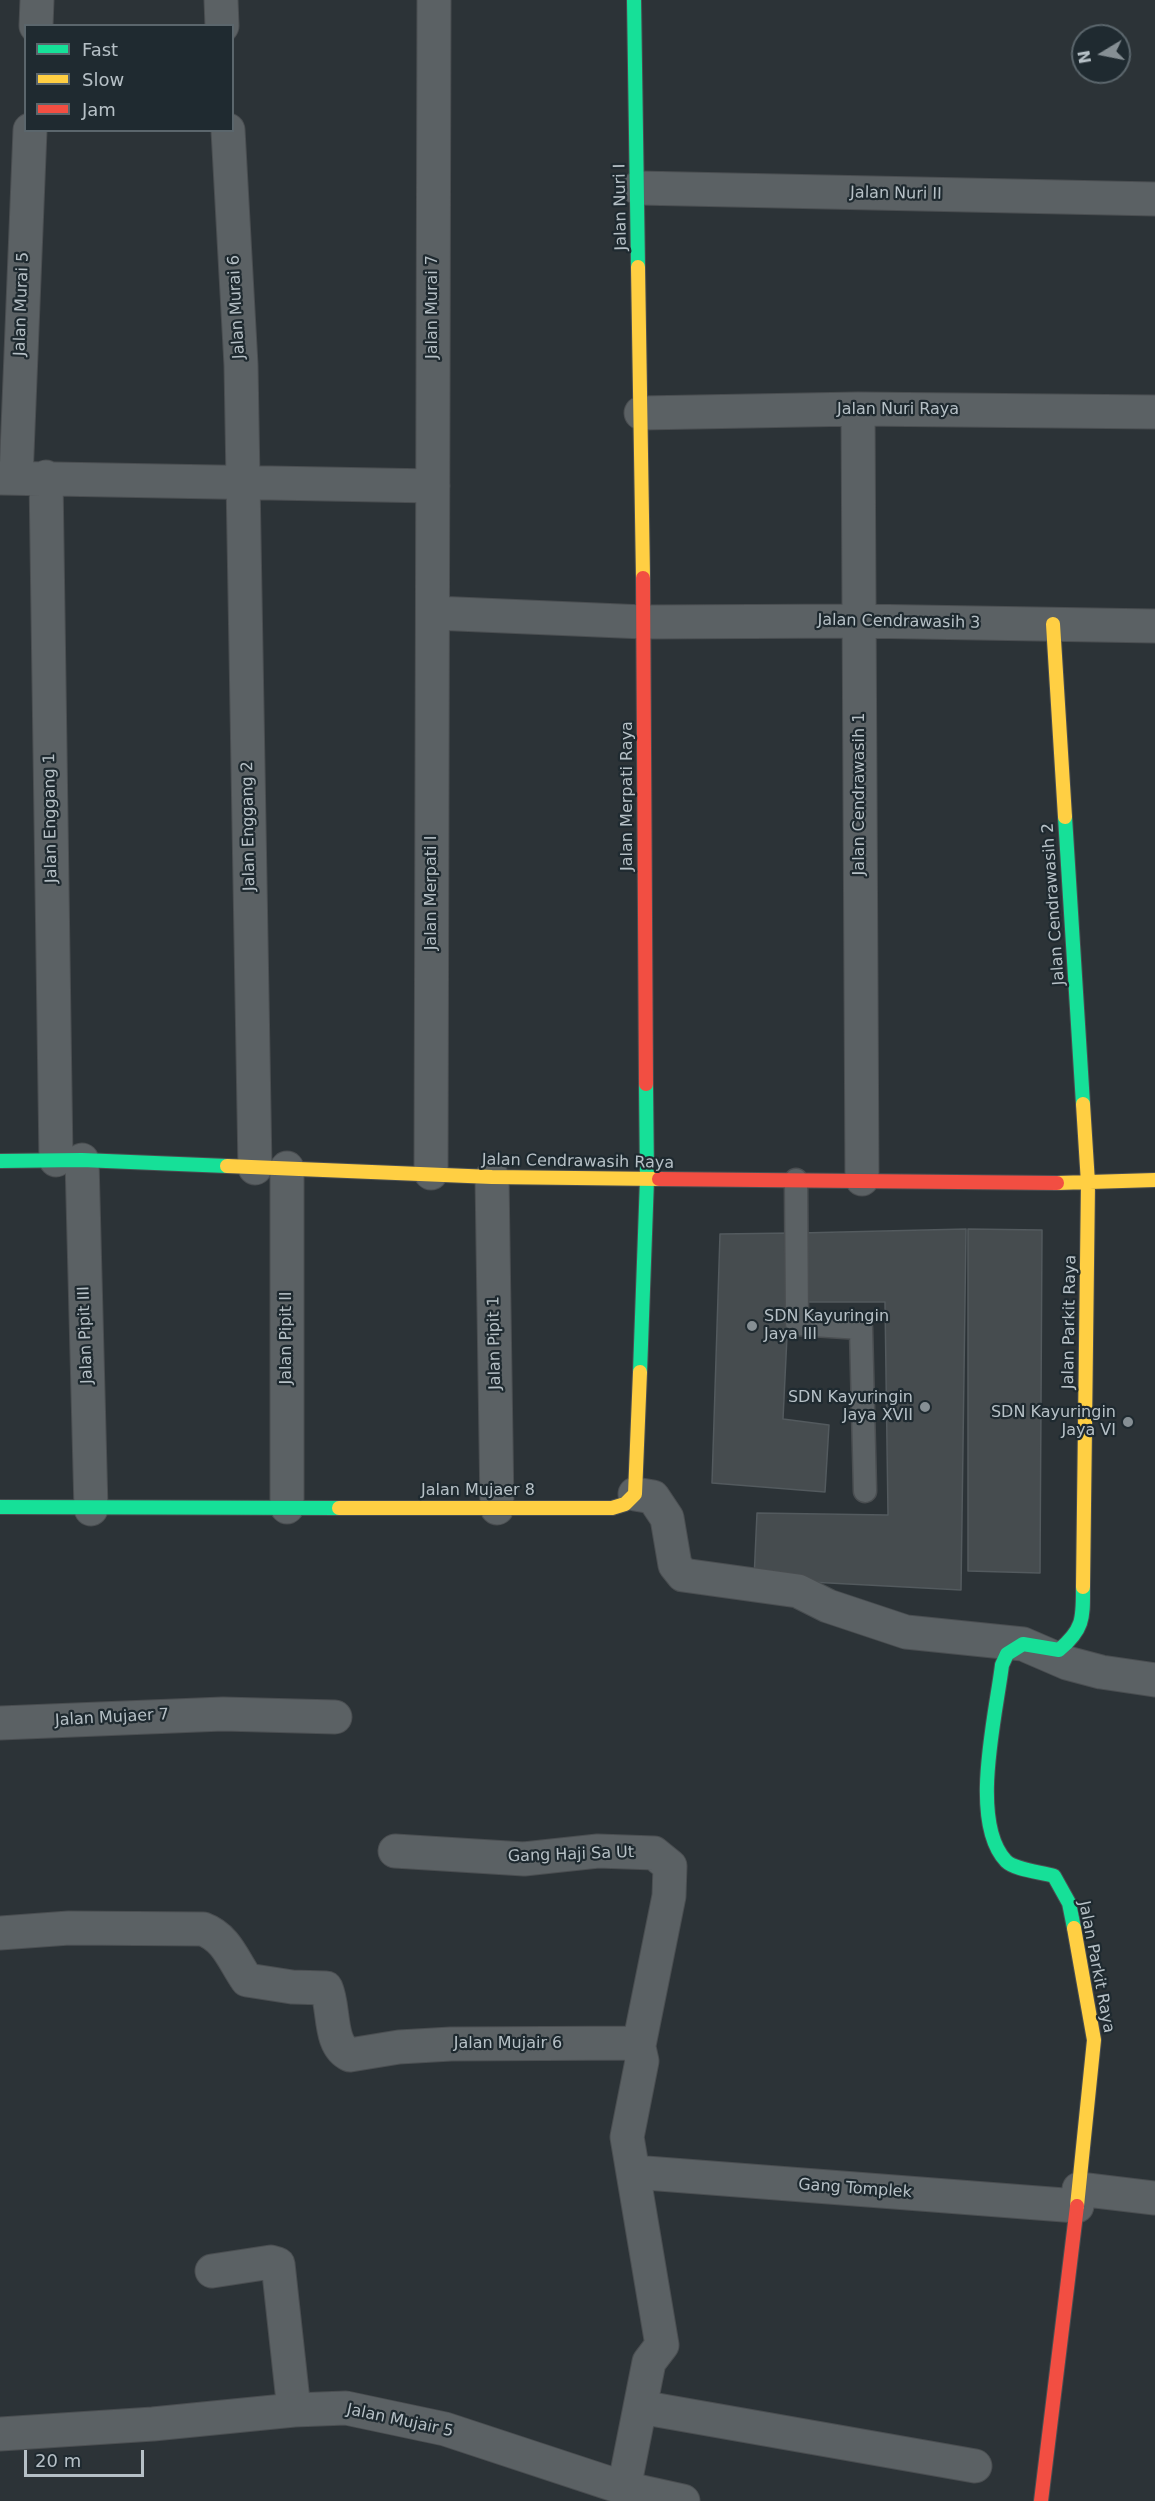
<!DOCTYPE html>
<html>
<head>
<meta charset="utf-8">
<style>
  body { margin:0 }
  #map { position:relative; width:1155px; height:2501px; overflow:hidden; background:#2c3337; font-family:"DejaVu Sans",sans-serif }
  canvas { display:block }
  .legend { position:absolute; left:24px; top:24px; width:210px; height:108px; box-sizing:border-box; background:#1f2a30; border:2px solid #5b666c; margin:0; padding:8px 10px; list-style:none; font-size:18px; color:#b6c0c6 }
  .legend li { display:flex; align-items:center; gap:12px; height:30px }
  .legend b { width:30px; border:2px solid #5b666c }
  .north { position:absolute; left:1071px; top:24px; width:60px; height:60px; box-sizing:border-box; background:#1f2a30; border:2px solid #5b666c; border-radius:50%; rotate:260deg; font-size:16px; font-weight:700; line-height:24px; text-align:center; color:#b6c0c6 }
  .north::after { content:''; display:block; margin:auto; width:21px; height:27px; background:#868f94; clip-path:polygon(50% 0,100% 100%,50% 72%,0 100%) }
  .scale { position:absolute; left:24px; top:2450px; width:120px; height:27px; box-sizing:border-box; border:3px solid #b6c0c6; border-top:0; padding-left:8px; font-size:18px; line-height:21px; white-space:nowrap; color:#b6c0c6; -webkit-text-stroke:4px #1f2a30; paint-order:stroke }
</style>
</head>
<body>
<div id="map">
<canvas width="1155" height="2501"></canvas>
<ul class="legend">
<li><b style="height:8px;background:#16e098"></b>Fast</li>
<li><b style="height:8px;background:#ffcf43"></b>Slow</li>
<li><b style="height:8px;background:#f24e42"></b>Jam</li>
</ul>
<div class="north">N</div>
<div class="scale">20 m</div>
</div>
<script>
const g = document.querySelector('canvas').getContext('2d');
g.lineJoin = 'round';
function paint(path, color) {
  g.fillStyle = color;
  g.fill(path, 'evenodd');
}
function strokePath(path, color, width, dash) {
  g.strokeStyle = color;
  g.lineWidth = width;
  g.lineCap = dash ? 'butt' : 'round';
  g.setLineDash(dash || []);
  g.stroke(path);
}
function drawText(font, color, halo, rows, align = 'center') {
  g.font = font + ' "DejaVu Sans",sans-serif';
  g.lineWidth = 4.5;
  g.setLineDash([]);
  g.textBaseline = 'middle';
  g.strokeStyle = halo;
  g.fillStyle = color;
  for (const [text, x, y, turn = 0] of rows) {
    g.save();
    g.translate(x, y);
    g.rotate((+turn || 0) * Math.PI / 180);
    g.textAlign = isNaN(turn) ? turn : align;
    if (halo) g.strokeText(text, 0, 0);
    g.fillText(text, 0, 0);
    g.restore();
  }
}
const building = new Path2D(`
  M966,1229L961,1590L754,1579L757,1513L888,1515L885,1302H801L800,1233Z
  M968,1229L1042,1230L1040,1573L968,1571Z
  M792,1233L783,1419L829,1425L825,1492L712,1483L720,1234Z`);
paint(building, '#464c4f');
strokePath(building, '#535a5e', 1.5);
const lane = new Path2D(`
  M796,1180L797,1324L861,1328L865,1491`);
const street = new Path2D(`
  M221,0L222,26
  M36,26L37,0
  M228,130L241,365L255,1168
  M638,188L1155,199
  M858,409L862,1179
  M641,413L858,409L1155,412
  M46,477L56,1160
  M0,478L433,486
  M16,478L30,130
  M434,613L644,622L859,621L1155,626
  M82,1160L91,1509
  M431,1173L434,0
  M492,1177L497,1508
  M635,1494L653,1497L667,1518L675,1565L683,1575L798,1591L828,1606L906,1632L1023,1644L1067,1663L1101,1672L1155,1680
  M287,1507V1168
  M0,1723L223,1714L335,1717
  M395,1851L524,1859L598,1851L654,1853L670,1866L669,1896L639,2045
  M0,1933L69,1928L203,1929C227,1938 233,1960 247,1980L292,1987L326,1988C335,2008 328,2045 350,2055L399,2047L451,2044L638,2043L642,2061L627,2137L662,2345L649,2362L624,2488
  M633,2172L1077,2206
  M1079,2189L1155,2198
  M212,2271L271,2262L278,2264L294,2410
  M640,2407L975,2466
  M0,2434L153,2424L294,2410L346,2408L445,2429L624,2488L683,2501`);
const fast = new Path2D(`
  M634,0L638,267
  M1065,817L1083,1104
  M0,1161L82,1160L227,1166
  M640,1372L647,1179L646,1084
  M0,1507L339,1508
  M1074,1928L1069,1903L1054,1876C1041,1872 1015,1870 1006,1861C969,1822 996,1715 1002,1665L1007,1654L1023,1644L1059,1650C1084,1629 1083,1618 1083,1587`);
const slow = new Path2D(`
  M638,267L643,578
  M1053,624L1065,817
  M1083,1104L1088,1183L1083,1587
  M227,1166L492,1177L659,1179
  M1057,1183L1155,1180
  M339,1508H612L625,1504L635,1494L640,1372
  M1074,1928L1094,2040L1077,2206`);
const jam = new Path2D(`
  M643,578L646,1084
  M659,1179L1057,1183
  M1041,2501L1077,2206`);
strokePath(lane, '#4a4e51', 25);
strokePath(street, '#4a4e51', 35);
strokePath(fast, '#4a4e51', 16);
strokePath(slow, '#4a4e51', 16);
strokePath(jam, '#4a4e51', 16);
strokePath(lane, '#5b6164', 22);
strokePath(street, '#5b6164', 33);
strokePath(fast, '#16e098', 14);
strokePath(slow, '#ffcf43', 14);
strokePath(jam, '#f24e42', 14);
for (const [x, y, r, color] of [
  [752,1326,6,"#868f94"],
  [925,1407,6,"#868f94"],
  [1128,1422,6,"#868f94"]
]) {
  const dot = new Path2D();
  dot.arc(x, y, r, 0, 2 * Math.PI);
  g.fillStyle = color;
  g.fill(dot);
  strokePath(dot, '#1f2a30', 2);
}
drawText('16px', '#b6c0c6', '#1f2a30', [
  ["Jalan Nuri II",896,194,1],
  ["Jalan Nuri I",621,207,-91],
  ["Jalan Murai 5",22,304,-88],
  ["Jalan Murai 6",237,307,-93],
  ["Jalan Murai 7",433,307,-90],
  ["Jalan Nuri Raya",898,410],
  ["Jalan Cendrawasih 3",899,622,1],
  ["Jalan Cendrawasih 1",860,794,-90],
  ["Jalan Merpati Raya",628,796,-90],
  ["Jalan Enggang 1",51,818,-91],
  ["Jalan Enggang 2",249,826,-91],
  ["Jalan Merpati I",432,893,-90],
  ["Jalan Cendrawasih 2",1054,904,-94],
  ["Jalan Cendrawasih Raya",578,1162,1],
  ["Jalan Parkit Raya",1070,1322,-89],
  ["Jalan Pipit III",86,1335,-92],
  ["Jalan Pipit II",287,1338,-90],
  ["Jalan Pipit 1",495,1343,-91],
  ["Jalan Mujaer 8",478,1491],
  ["Jalan Mujaer 7",112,1718,-3],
  ["Gang Haji Sa Ut",571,1855,-2],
  ["Jalan Parkit Raya",1096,1967,79],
  ["Jalan Mujair 6",508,2044],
  ["Gang Tomplek",855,2189,4],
  ["Jalan Mujair 5",400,2421,12]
]);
drawText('16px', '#b6c0c6', '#1f2a30', [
  ["SDN Kayuringin",764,1317,"left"],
  ["Jaya III",764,1335,"left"],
  ["SDN Kayuringin",913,1398],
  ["Jaya XVII",913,1416],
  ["SDN Kayuringin",1116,1413],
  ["Jaya VI",1116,1431]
], 'right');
</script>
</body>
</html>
